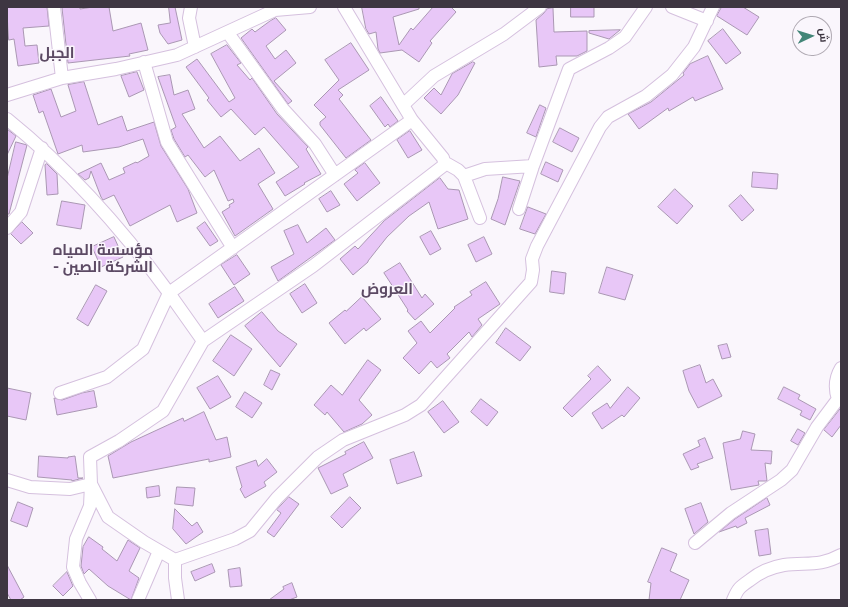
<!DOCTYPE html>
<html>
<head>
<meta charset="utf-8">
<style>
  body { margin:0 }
  #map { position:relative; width:848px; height:607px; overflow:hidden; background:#faf6fc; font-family:Figtree,Cairo,sans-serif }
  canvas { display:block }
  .frame { position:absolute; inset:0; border:8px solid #3e3642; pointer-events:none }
  .north { position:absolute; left:792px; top:16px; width:40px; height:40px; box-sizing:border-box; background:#faf6fc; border:1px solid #afa9b2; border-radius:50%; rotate:86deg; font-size:11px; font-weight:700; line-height:16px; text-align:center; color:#3e3642 }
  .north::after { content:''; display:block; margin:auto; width:14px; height:18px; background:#438678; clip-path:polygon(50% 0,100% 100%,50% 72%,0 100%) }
</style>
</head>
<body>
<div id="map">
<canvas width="848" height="607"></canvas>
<div class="frame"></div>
<div class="north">ش</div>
</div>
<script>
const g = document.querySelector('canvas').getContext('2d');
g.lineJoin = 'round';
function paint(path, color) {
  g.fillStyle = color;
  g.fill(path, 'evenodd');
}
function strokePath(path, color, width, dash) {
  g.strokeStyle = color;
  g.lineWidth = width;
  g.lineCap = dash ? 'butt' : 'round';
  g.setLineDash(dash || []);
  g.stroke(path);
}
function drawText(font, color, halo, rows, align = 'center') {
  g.font = font + ' Figtree,Cairo,sans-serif';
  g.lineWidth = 3;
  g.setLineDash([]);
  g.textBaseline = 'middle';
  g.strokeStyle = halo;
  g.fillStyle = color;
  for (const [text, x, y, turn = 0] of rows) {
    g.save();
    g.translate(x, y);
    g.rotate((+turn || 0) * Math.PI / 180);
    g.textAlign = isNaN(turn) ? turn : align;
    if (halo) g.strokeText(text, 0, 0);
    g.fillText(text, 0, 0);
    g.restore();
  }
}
const building = new Path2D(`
  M7,7H47L49,26L23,28L25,46L37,45L39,63L18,66L14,39L9,40Z
  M80,7V9L93,7H109L113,31L141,23L148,50L129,54L130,56L68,63L62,8Z
  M169,7H175L182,40L168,44L160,33L158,25L170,23Z
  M362,7H419V9L393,17L399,45L411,28L413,30L433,7H451L456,12L430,41L432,43L419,62L402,50L380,53L378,49L376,32L369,34L366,29Z
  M571,7H594V17H571Z
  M722,7H743L759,17L747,35L717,16Z
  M553,8L554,32L587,31V51L577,56H556L557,65L539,67L536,20L544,13L547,9Z
  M276,18L286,30L266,46L275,59L286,50L296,63L274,81L292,101L288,104L241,38L252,29L255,32L270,21Z
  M723,29L741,53L726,64L708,41Z
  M620,30L609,39L589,33V31Z
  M351,43L369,70L338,90L343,95L339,99L371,140L346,158L320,125V122L326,117L314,105L339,80L325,60Z
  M227,45L241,63L237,65L250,80L252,78L277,114L308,147L306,149L321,174L304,183L305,184L285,196L276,182L299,167L264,127L255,135L231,109L221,117L207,100L209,98L186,67L197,59L229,102L235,98L211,54Z
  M708,56L723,89L695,101L693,97L669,111L668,108L639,129L628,114L651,102L684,75L683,73L690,64Z
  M473,62L475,63L458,95L441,114L424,98L434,88L441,95L452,74Z
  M137,72L144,90L129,97L121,76Z
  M170,75L174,95L188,90L195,109L182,114L204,148L220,136L240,161L259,148L275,173L258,184L273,209L235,236L222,212L230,207L229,205L234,202L233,199L228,201L214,170L205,177L188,155L185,157L174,139L171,130L176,127L158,77Z
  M84,82L98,125L122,116L127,131L154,122L161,146L188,189L197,213L177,222L170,205L130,226L114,195L103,200L101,197L91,171L89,178L85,180L78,174L101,163L109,180L125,173L123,168L136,162L137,163L149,156L143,139L119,147L83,152L82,145L58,154L43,111L39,113L33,95L51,89L61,117L76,111L68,85Z
  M381,97L398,121L390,127L388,124L385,127L370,106Z
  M540,105L546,108L536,137L527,133Z
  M560,128L579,138L572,152L553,142Z
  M7,129L16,136L7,155Z
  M410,131L422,150L408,158L397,140Z
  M16,142L27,145L9,214H7V179Z
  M546,162L563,170L558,182L541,174Z
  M365,163L380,183L357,201L344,184L358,173L355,170Z
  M47,164L57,174L58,194L47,195L45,165Z
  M753,172L778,174L777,189L752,187Z
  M503,177L520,181L505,225L491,219L498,199Z
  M440,178L448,189L459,190L468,219L438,229L429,202L409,216L387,237L368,261V262L353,275L340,259L355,246L358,249L384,221Z
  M675,189L693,206L677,224L658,207Z
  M331,191L340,205L327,212L319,199Z
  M741,195L754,210L742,221L729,206Z
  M62,201L85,205L81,229L57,225Z
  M528,207L546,214L535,234L520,229Z
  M22,222L33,233L21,244L11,234Z
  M205,222L218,241L210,246L197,228Z
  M298,225L307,243L326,228L335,240L278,281L271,267L294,254L284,231Z
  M431,231L441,249L430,255L420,237Z
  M114,237L123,257L101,267L92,247Z
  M484,237L492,254L476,262L468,245Z
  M237,255L250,274L234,285L221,265Z
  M400,263L422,298L425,294L434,304L415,320L407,311L408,310L384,273Z
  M607,267L633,275L625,300L599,293Z
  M552,271L566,273L564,294L550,292Z
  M486,282L500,304L478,319L482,325L472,337L469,332L447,354L450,358L437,368L431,361L419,374L403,358L417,343L408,331L421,321L430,333L455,308L454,307L472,295L470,292Z
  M305,284L317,303L302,313L290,294Z
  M96,285L107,291L88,326L77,319Z
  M235,287L244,301L218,318L209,304Z
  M362,297L381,319L366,331L364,328L345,344L329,323L345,310L346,311Z
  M262,312L278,331L297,344L280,367L245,326Z
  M506,328L531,347L520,361L496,343Z
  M231,335L252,349L234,376L213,361Z
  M727,344L731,357L722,359L718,346Z
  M368,360L381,370L359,400L372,415L362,424L344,432L327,412L325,415L314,405L331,385L342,395Z
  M700,365L706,383L713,379L722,396L698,408L689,391L683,371Z
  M598,366L611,380L572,417L563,408L591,379L588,376Z
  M271,370L280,374L272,390L264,385Z
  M218,376L231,397L210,409L197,388Z
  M628,387L640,398L624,417L622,415L602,429L592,413L607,403L610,408Z
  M784,387L800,395L798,399L816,409L810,420L800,415L802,411L778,399Z
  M7,388L31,393L26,420L7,416Z
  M94,391L97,407L57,415L54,398L62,400L82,393Z
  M245,392L262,403L252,418L236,407Z
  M481,399L498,412L487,426L471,412Z
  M443,401L459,422L444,433L428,412Z
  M841,408V425L832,437L824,430Z
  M204,412L216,440L227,437L231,457L209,462V459L113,478L108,456L131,442L183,418L184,421Z
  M798,429L805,433L798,445L791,441Z
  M743,431L755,434L751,450L772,451L771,464L765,463L767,481H758L759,485L731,490L723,443L740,439Z
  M705,438L713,458L697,464L699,467L691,470L683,454L700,446L698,441Z
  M364,442L373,458L343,474L348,486L331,494L318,468L346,454L345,452Z
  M414,452L422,476L397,484L390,460Z
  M39,456L68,458V457L75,456L78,478H83L72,481V480L38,477Z
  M267,459L277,472L264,482L266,486L245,498L240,489L242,487L236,467L256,460L258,466Z
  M159,486L160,496L147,498L146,488Z
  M177,487L195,488L193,506L175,504Z
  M289,497L299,504L274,537L267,532L281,513L277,510Z
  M350,497L361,508L342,528L331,517Z
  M767,498L770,505L745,518L747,523L737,528L736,526L719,532L735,519Z
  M18,502L33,508L27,527L11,521Z
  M701,503L708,522L694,534L685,509Z
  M175,509L192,526L197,522L203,532L186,544L173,529Z
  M768,529L771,554L759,556L755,531Z
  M89,537L103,547L102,549L117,561L128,540L140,548L129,571L139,578L131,600L108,586L89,569L84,574L81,566L83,547Z
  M662,548L677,554L670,571L689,580L680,600H649L651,583L648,582Z
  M212,564L215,572L195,581L191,572Z
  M7,565L24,597L20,600H11L7,593Z
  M240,568L242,586L230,587L228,570Z
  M67,572L73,586L63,596L53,586Z
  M292,583L297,597L289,600H269L284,589L283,587Z`);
paint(building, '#e8c7f7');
strokePath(building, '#aa97b3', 1);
const street = new Path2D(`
  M54,7L62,78
  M191,7L189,18L195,47
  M344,7L412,120L443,158L444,162L458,170L464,176L480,218
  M672,7L707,21
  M228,33L283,109L315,144L335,175
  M144,62L167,142L233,248
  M7,95L62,78L116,69L177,55L275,10L310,7
  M403,105L434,76L504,34L540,7
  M7,119C69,169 123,230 169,293L143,349L107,377L60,393
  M444,162L443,166L313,266L203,341L163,411L119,441L90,457L91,484L108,517L144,542L175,560L235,539L250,531L277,498L318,457L343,440L405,415L421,405L531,282L533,270L532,259L537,246L600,127L608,117L646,96L672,75L694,47L713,7
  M464,176L485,169L533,166
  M519,209L533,166L569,69L609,48L625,37L646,7
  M7,228L21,212L42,148
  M203,341L169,293L412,120
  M838,399C834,387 835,378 841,368
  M7,480L30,487L70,489L91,484L90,506L76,539L73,567L80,583L90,600
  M695,543L731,513L781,480L792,470L817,427L838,399L841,398
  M175,560V578L178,600
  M138,600L159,551
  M733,600C738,588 740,587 750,580C760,572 772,567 784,565C807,562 819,567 841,555`);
strokePath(street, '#d5c0de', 14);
strokePath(street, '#fff', 12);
drawText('bold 15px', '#5c4a64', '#faf6fc', [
  ["الجبل",57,54],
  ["مؤسسة المياه",103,251],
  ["- الشركة الصين",103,268],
  ["العروض",387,290]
]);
</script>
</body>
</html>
